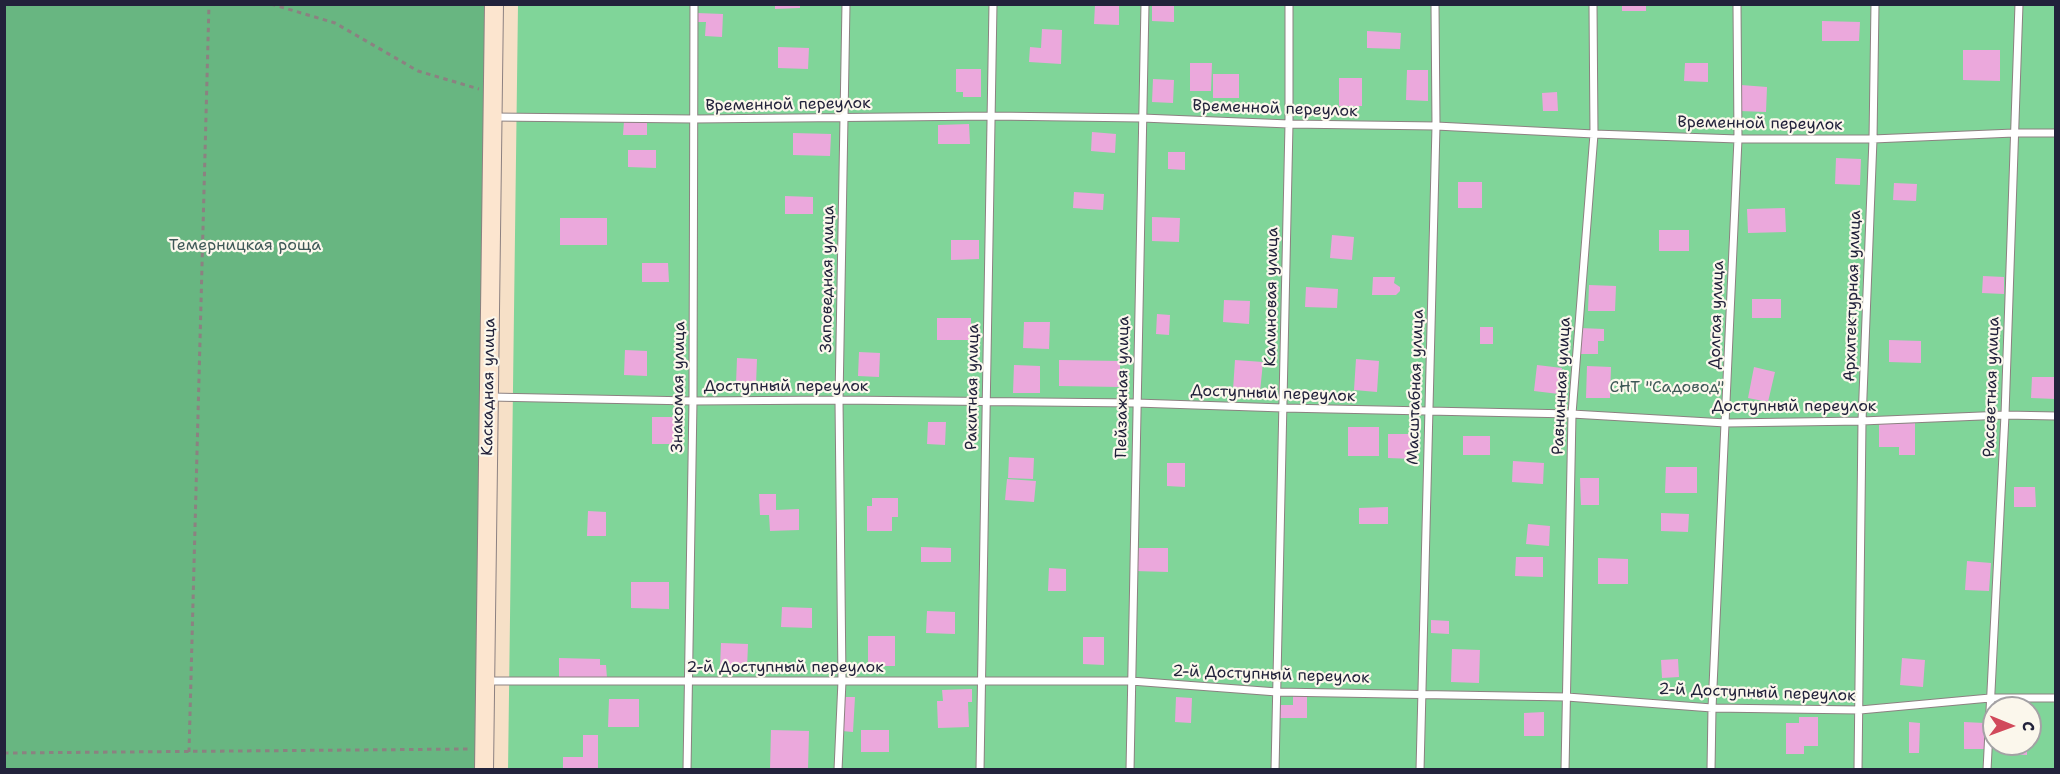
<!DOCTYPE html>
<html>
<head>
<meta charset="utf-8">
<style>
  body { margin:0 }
  #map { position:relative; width:2060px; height:774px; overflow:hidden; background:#f6e0c7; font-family:"Shantell Sans",sans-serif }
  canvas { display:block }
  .frame { position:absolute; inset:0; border:6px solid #22223b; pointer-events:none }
  .north { position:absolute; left:1982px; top:696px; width:60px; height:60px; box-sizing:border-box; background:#fbf7ec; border:2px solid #a4a2a5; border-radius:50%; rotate:91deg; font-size:16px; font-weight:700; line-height:24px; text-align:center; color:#22223b }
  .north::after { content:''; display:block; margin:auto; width:21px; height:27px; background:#d1495b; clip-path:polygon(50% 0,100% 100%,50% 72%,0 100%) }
</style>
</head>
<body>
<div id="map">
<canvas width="2060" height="774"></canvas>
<div class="frame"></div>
<div class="north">С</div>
</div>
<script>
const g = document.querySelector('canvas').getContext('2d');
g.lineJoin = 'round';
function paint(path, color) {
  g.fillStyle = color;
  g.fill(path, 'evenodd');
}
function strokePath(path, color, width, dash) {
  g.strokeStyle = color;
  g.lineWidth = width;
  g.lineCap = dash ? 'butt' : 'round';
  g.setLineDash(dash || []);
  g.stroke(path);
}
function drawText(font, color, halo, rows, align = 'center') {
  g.font = font + ' "Shantell Sans",sans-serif';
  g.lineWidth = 4.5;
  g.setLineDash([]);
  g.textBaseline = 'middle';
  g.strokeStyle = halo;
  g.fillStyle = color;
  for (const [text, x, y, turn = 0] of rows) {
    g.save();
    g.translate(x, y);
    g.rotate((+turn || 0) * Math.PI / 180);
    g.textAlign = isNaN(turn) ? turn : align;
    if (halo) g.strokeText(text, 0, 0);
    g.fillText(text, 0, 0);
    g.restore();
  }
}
paint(new Path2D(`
  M518,5H2055V769L508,770ZM1994,708H2030V744H1994Z`), '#80d599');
paint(new Path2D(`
  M5,5H488L482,769L5,770Z`), '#68b681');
paint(new Path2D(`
  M775,4H800V8L775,9Z
  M1152,4H1174V22L1152,21Z
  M1622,4H1646V11H1622Z
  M1095,5L1119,6V25L1094,24Z
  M697,13L723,14L722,37L705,36L706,22H697Z
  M1822,21L1860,22L1859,41H1822Z
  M1042,29L1062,30L1061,64L1029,62L1030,47L1041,48Z
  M1367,31L1401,33L1400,49L1367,48Z
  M778,47L809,48L808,69L778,68Z
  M1963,50H2000V81L1963,80Z
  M1190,63H1212L1211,91H1190Z
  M1685,63H1708V82L1684,81Z
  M956,69H981V97H963V92H956Z
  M1407,70H1428V101L1406,100Z
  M1213,74H1239V98H1213Z
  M1339,78H1362V106H1339Z
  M1153,79L1174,80L1173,103L1152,102Z
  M1741,85L1767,87L1766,112L1740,111Z
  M1557,92L1558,111H1543L1542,93Z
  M624,121L647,122V135H623Z
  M969,124L970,144H938V125Z
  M1092,132L1116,134L1115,153L1091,151Z
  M793,133L831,134L830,156L793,155Z
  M628,150H656V168L628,167Z
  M1168,152H1185V170L1168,169Z
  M1836,158L1861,159L1860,185L1835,184Z
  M1458,182H1482V208H1458Z
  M1894,183L1917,184L1916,201L1893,200Z
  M1074,192L1104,194L1103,210L1073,208Z
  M785,196L813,197V214H785Z
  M1785,208L1786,232L1748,233L1747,209Z
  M1152,217L1180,218L1179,242L1152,241Z
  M560,218H607V245H560Z
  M1659,230H1689V251H1659Z
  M1332,235L1354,237L1352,260L1330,258Z
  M951,240H979V259L951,260Z
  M642,263H668L669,282H642Z
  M1983,276L2004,277V294L1982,293Z
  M1373,277H1395L1394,283L1400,287V291L1396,295H1372Z
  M1589,285L1616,286L1615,311H1588Z
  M1306,287L1338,289L1337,308L1305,307Z
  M1752,299H1781V318H1752Z
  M1224,300L1250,301L1249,324L1223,322Z
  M1157,314L1170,315L1169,335L1156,334Z
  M937,318H971V340H937Z
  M1024,322H1050L1049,349L1023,348Z
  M1480,327H1493V344H1480Z
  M1580,328L1604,329V341H1598V354H1580Z
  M1889,340L1921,341V363L1889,362Z
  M625,350L647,351V376L624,375Z
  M859,352L880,353L879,377L858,376Z
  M737,358L757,359L756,385L736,384Z
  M1356,359L1379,361L1377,392L1354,390Z
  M1059,360L1120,361V387L1059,386Z
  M1235,360L1263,362L1260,392L1233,390Z
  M1014,365L1040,366V393H1013Z
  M1537,365L1562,368L1559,394L1534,391Z
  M1587,366L1611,367L1610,398H1586Z
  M1754,367L1775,372L1768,402L1748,398Z
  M2032,377H2056V399L2031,398Z
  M652,417H680V444H652Z
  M928,422H946L945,445L927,444Z
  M1915,423V455H1899V447H1879V424Z
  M1348,427H1379V456H1348Z
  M1388,434H1414V459L1388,458Z
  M1463,436H1490V455H1463Z
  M1009,457L1034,458L1033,479L1008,478Z
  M1513,461L1544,463L1543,484L1512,482Z
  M1167,463H1185V487L1167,486Z
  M1666,467H1697V493H1665Z
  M1580,478H1599V505H1581Z
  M1007,479L1036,481L1034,502L1005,500Z
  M2014,487H2035L2036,507H2014Z
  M759,494H776V510L799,509V530L770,531L769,515H760Z
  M872,498H898V517H892V531H867V506H872Z
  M1388,507V524H1359V508Z
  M588,511L606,512V536H587Z
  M1661,513L1689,514L1688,532L1661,531Z
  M1528,524L1550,526L1549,546L1526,544Z
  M921,547L951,548V562H921Z
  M1136,548H1168V572L1135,571Z
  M1516,557H1543V577L1515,576Z
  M1598,558L1628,559V584H1598Z
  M1967,561L1991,563L1989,591L1965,590Z
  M1049,568L1066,569V591H1048Z
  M631,582H669V609L631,608Z
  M782,607L812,608V628L781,627Z
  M927,611L955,612V634L926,633Z
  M1431,620L1449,621V634L1431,633Z
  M868,636H895V666H868Z
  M1083,637H1104V665L1083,664Z
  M721,643L748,644L747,669L720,668Z
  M1452,649L1480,650L1479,683L1451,682Z
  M559,658L600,659V665H606L607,678H559Z
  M1902,658L1925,660L1923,687L1900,685Z
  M1678,659L1679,677L1662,678L1661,660Z
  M972,689V702H968L969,727L938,728L937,701H943L942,690Z
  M1293,693L1307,694V718H1280V705H1293Z
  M844,697H855L853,732L842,731Z
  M1176,697L1192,698L1191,723L1175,722Z
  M609,699H639V727H608Z
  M1544,712V736H1524V713Z
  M1799,717H1818V746H1804V754H1786V723H1799Z
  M1909,722L1920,723L1919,753H1909Z
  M1964,722L1984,723V749H1964Z
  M771,730L809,731L808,770H770Z
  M861,730H889V752H861Z
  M583,735H598V770H563V757H583Z
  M2009,744H2027V755L2009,754Z`), '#eba8dc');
const lane = new Path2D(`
  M493,117L694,119L992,116L1142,118L1289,124L1436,126L1594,134L1738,139H1873L2014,133H2056
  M490,397L693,401L839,400L1136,403L1283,408L1572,414L1726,423L1862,421L2005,415L2056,416
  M487,681H1131L1277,692L1567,697L1712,708L1860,710L1990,698H2056
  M687,770L693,401L694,4
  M838,770L842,681L839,400L846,4
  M980,770L993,4
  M1130,770L1145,4
  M1275,770L1289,124V4
  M1420,770L1436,126L1435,4
  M1565,770L1572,414L1594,134L1593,4
  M1711,770L1712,708L1738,139L1737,4
  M1858,770L1862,421L1873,139L1875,4
  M1987,770L2005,415L2019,4`);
const secondary = new Path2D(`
  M484,770L494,4`);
strokePath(lane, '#8c8181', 9);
strokePath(secondary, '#8c8181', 20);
strokePath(new Path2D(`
  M271,4L335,23L418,71L479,89
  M189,752L209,4
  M4,753L468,749`), '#8c8181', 3, [4.5, 4.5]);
strokePath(lane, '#fff', 7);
strokePath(secondary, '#fce5cf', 18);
drawText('16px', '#22223b', '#fbf7ec', [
  ["Временной переулок",788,105,-1],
  ["Временной переулок",1275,109,2],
  ["Временной переулок",1760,124,1],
  ["Заповедная улица",828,279,-89],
  ["Архитектурная улица",1853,296,-88],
  ["Калиновая улица",1272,297,-89],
  ["Долгая улица",1717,315,-88],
  ["Равнинная улица",1562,386,-87],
  ["Каскадная улица",489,387,-89],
  ["Знакомая улица",679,387,-89],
  ["Доступный переулок",786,387],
  ["Ракитная улица",973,387,-89],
  ["Пейзажная улица",1123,387,-89],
  ["Масштабная улица",1416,387,-88],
  ["Рассветная улица",1992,387,-88],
  ["Доступный переулок",1273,394,2],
  ["Доступный переулок",1794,407],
  ["2-й Доступный переулок",785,668],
  ["2-й Доступный переулок",1271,675,2],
  ["2-й Доступный переулок",1757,693,2]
]);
drawText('16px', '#3e5857', '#fbf7ec', [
  ["Темерницкая роща",245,246],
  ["СНТ \"Садовод\"",1667,388]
]);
</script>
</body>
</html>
